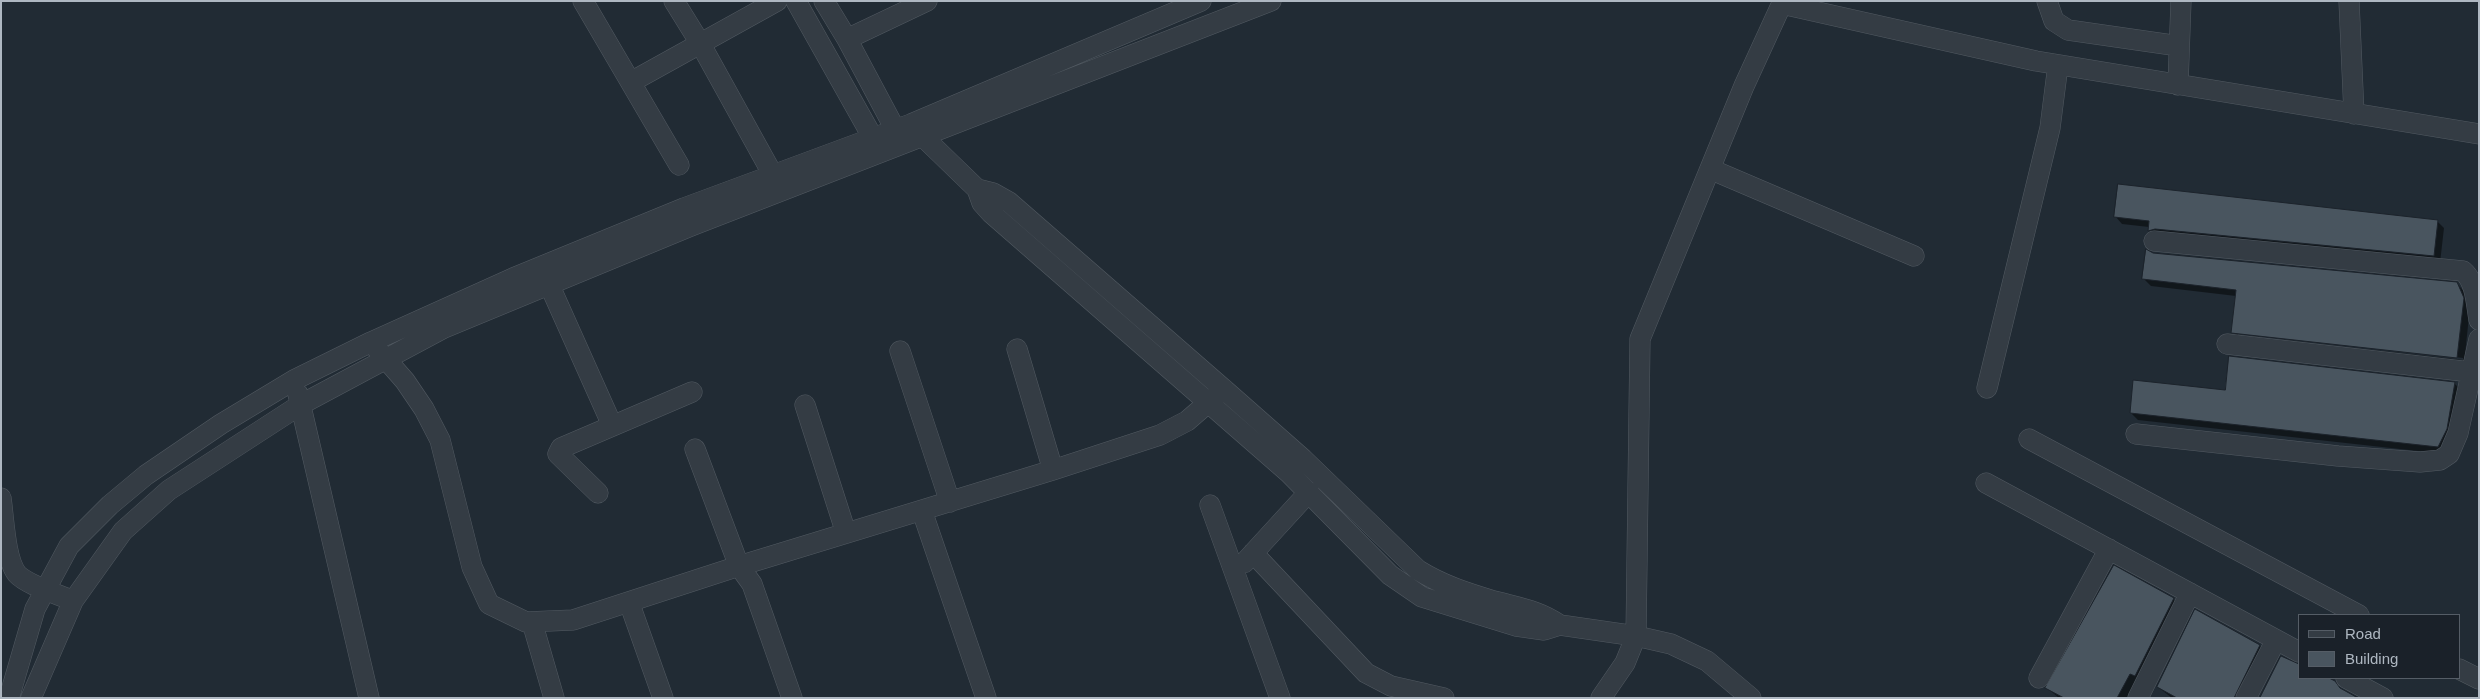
<!DOCTYPE html>
<html>
<head>
<meta charset="utf-8">
<style>
  body { margin:0 }
  #map { position:relative; width:2480px; height:699px; overflow:hidden; background:#212b34; font-family:Helvetica,sans-serif }
  canvas { display:block }
  .frame { position:absolute; inset:0; border:2px solid #aeb7c1; pointer-events:none }
  .legend { position:absolute; left:2298px; top:614px; width:162px; height:65px; box-sizing:border-box; background:#1a2129; border:1px solid #555d66; margin:0; padding:6px 9px; list-style:none; font-size:15px; color:#aeb7c1 }
  .legend li { display:flex; align-items:center; gap:10px; height:25px }
  .legend b { width:25px; border:1px solid #555d66 }
</style>
</head>
<body>
<div id="map">
<canvas width="2480" height="699"></canvas>
<div class="frame"></div>
<ul class="legend">
<li><b style="height:6px;background:#343c44"></b>Road</li>
<li><b style="height:14px;background:#49555f"></b>Building</li>
</ul>
</div>
<script>
const g = document.querySelector('canvas').getContext('2d');
g.lineJoin = 'round';
function paint(path, color) {
  g.fillStyle = color;
  g.fill(path, 'evenodd');
}
function strokePath(path, color, width, dash) {
  g.strokeStyle = color;
  g.lineWidth = width;
  g.lineCap = dash ? 'butt' : 'round';
  g.setLineDash(dash || []);
  g.stroke(path);
}
paint(new Path2D(`
  M2115,216L2437,221L2444,228L2440,263L2156,238L2149,231V227L2122,224Z
  M2152,254L2457,284L2464,291L2470,306L2464,365L2240,339L2232,332L2236,296L2151,286L2144,279ZM2238,332L2463,358V360L2238,335Z
  M2454,383L2461,390L2445,454L2138,420L2131,413L2226,392Z
  M2114,567L2173,599L2181,606L2128,698H2059L2047,688Z
  M2260,646L2267,653L2243,698H2172L2158,687Z`), '#0007');
const building = new Path2D(`
  M2118,184L2438,220L2434,256L2155,229L2148,231L2149,221L2114,217Z
  M2146,249L2153,253L2457,282L2464,298L2457,358L2231,333L2236,290L2142,279Z
  M2229,356L2455,382L2447,429L2438,447L2130,413L2133,380L2225,390Z
  M2114,565L2174,598L2135,676L2130,674L2117,698H2064L2045,688Z
  M2195,609L2260,645L2234,698H2177L2157,687Z
  M2281,656L2299,664V678H2329L2335,681L2340,688L2358,698H2260Z`);
paint(building, '#49555f');
strokePath(building, '#1c232b', 1);
const minor = new Path2D(`
  M583,1L679,165
  M674,1L700,43L773,175
  M796,1L873,138
  M824,1L847,39L895,129
  M2047,1L2054,21L2068,30L2179,46
  M2349,1L2354,114
  M1782,4L2036,61L2479,134
  M847,39L927,1
  M631,82L777,1
  M2178,85L2181,1
  M915,129L977,189L982,203L991,213L1289,473L1390,575L1422,597L1516,626L1544,630L1560,625L1636,636L1671,644L1707,661L1751,698
  M1710,169L1914,256
  M977,189L993,193L1009,202L1227,392L1303,459L1418,570C1442,585 1467,593 1494,601C1520,608 1538,610 1560,625
  M2154,241L2463,271C2476,282 2476,304 2479,320
  M544,273L612,425
  M2227,344L2471,372
  M377,349L405,381L424,409L440,440L472,567L489,604L526,622L573,620L739,566L1053,470L1160,435L1187,421L1224,389
  M1017,349L1053,470
  M900,351L950,502
  M1987,388L2050,128L2058,65
  M298,394L369,698
  M805,405L846,533
  M2136,434L2338,456L2420,462L2440,460L2449,454L2458,433L2479,339
  M2029,439L2359,615
  M695,449L739,566L752,584L792,698
  M1986,483L2299,652
  M598,493L558,454L561,448L692,392
  M1,498C4,517 5,559 17,574C27,585 58,594 73,601
  M1210,505L1280,698
  M922,511L986,698
  M1253,553L1366,673L1391,686L1444,698
  M1244,563L1309,492
  M629,602L663,698
  M532,622L554,698
  M2459,669L2479,679
  M2039,678L2109,549
  M2346,678L2383,698
  M9,698L35,609L69,546L110,505L146,475L221,424L294,380L371,342L513,278L684,208L911,124L1201,1
  M31,698L73,601L123,531L169,490L300,405L444,328L691,226L1271,1
  M1601,698L1625,663L1636,636L1640,339L1744,86L1783,1
  M2138,698L2190,593
  M2246,698L2276,640`);
strokePath(minor, '#525a62', 21);
strokePath(minor, '#343c44', 20);
</script>
</body>
</html>
